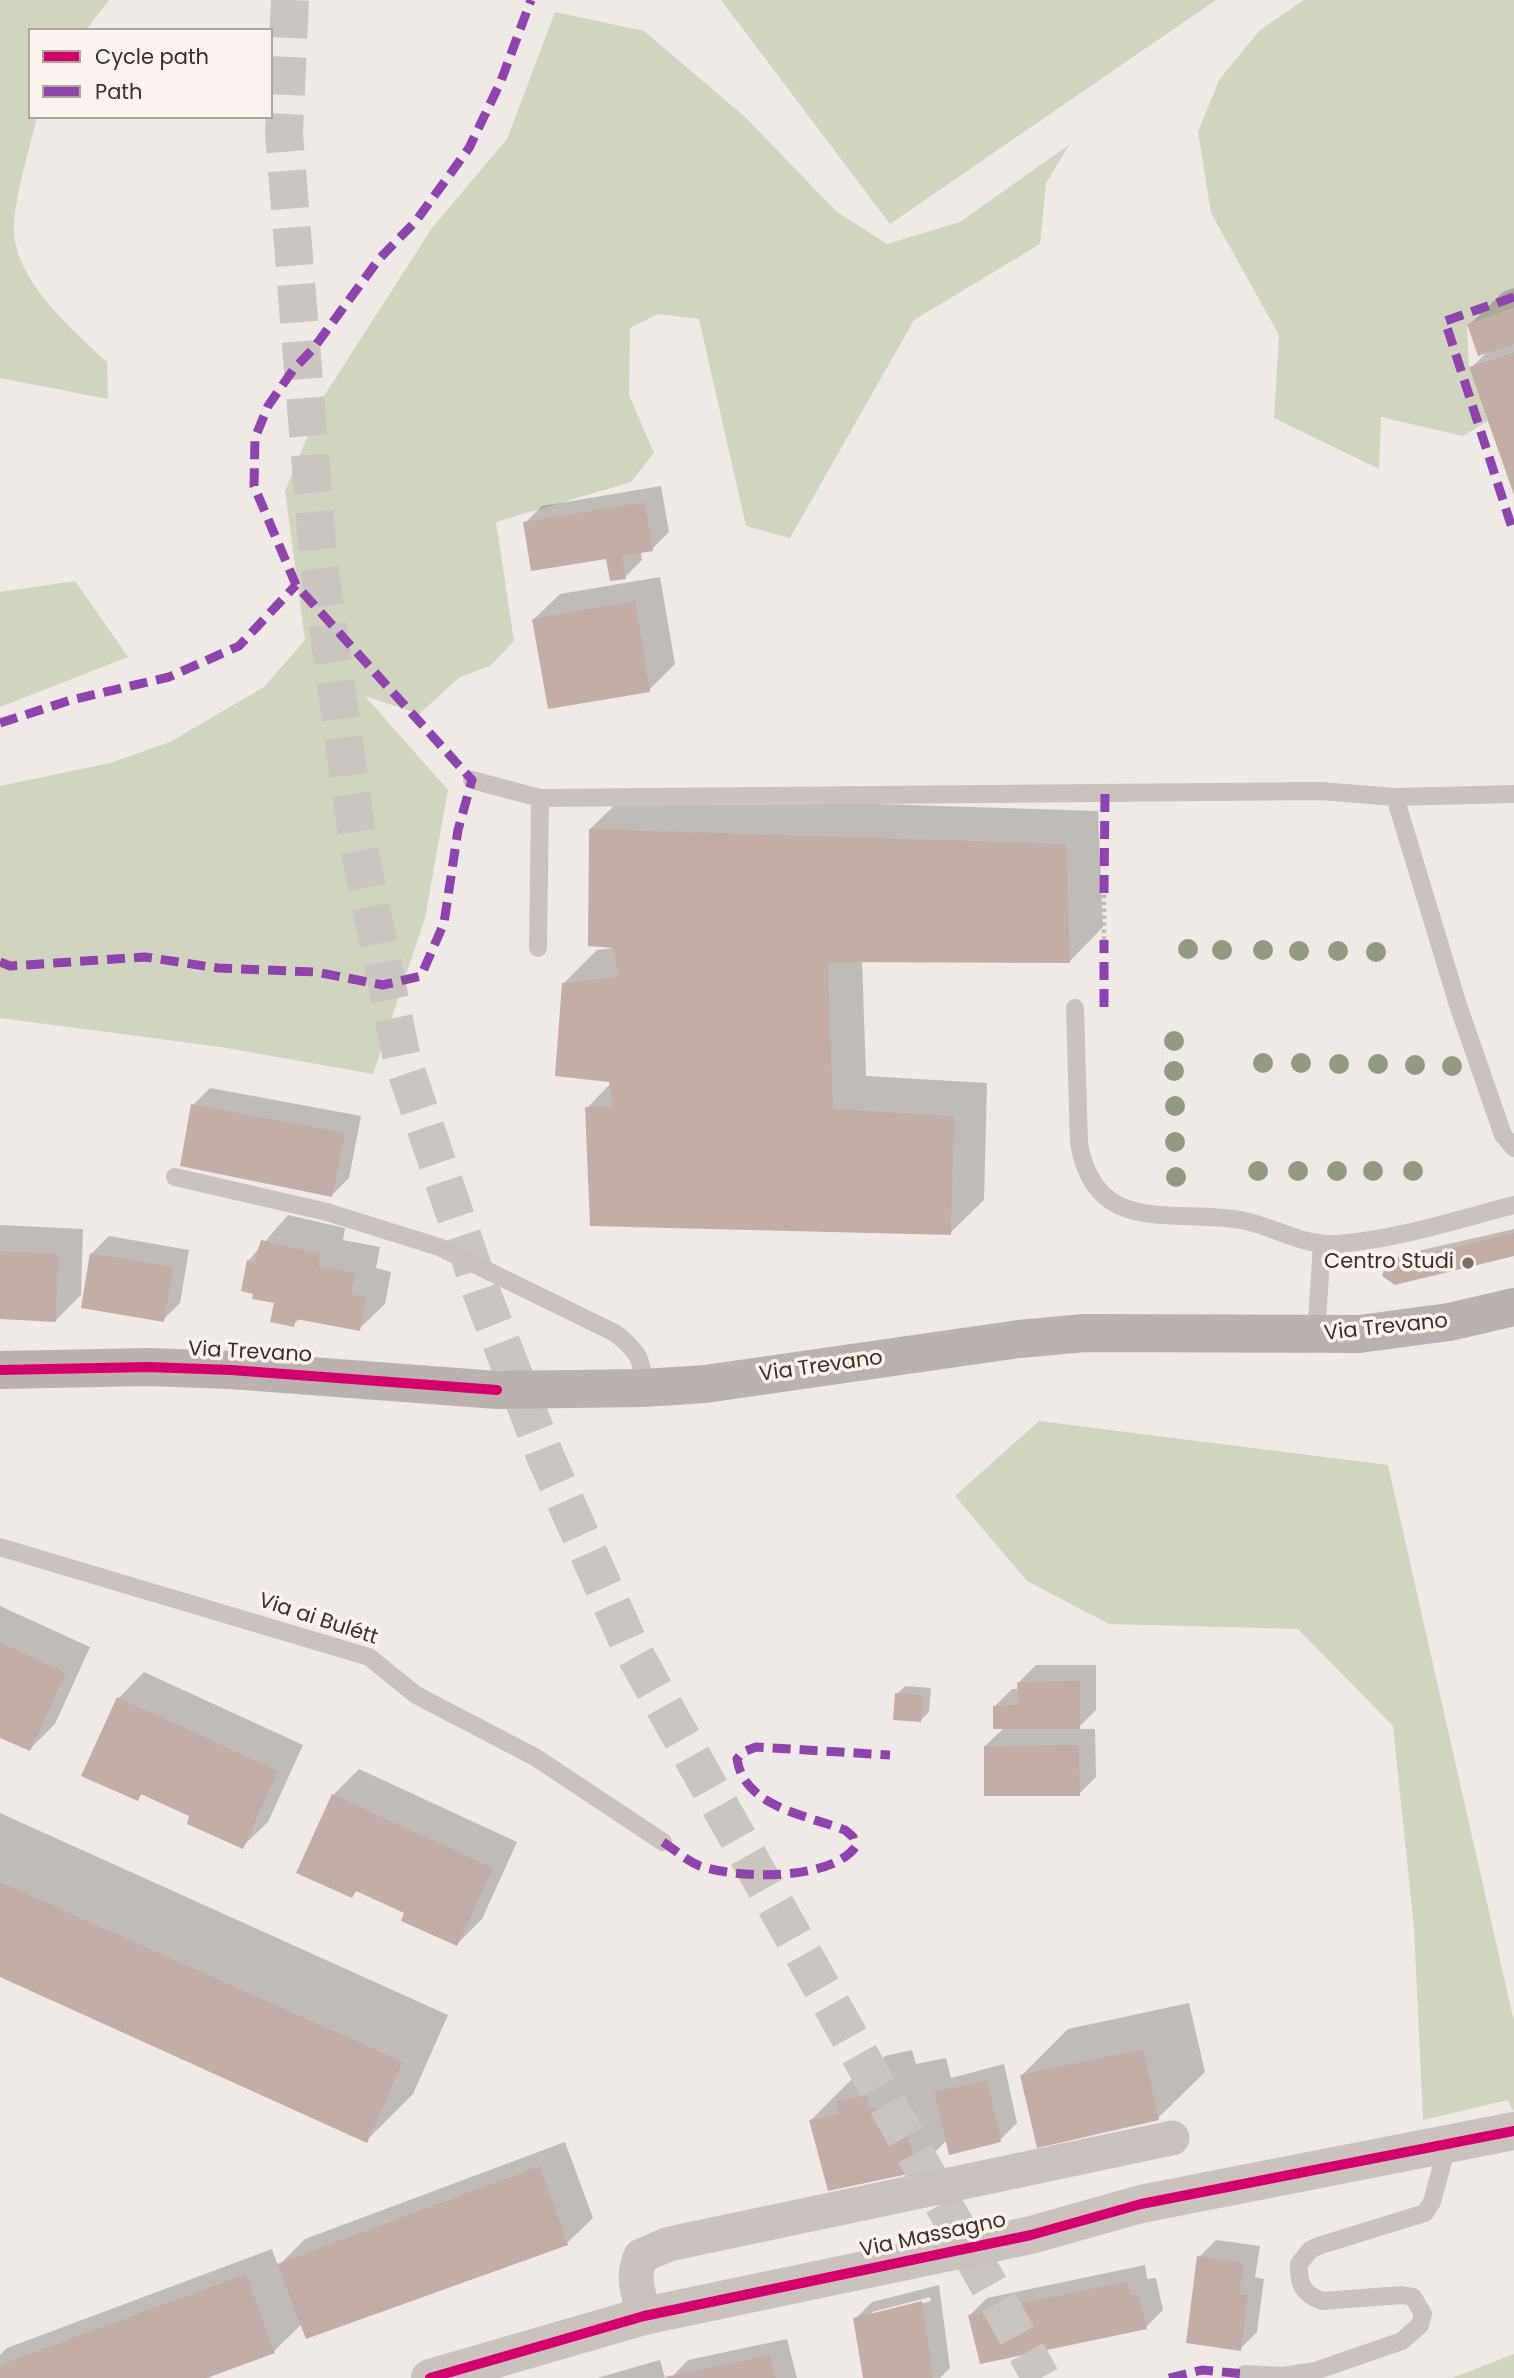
<!DOCTYPE html>
<html>
<head>
<meta charset="utf-8">
<style>
  body { margin:0 }
  #map { position:relative; width:1514px; height:2378px; overflow:hidden; background:#efeae5; font-family:Poppins,sans-serif }
  canvas { display:block }
  .legend { position:absolute; left:28px; top:28px; width:245px; height:91px; box-sizing:border-box; background:#faf4ed; border:2px solid #ada59f; margin:0; padding:9px 12px; list-style:none; font-size:21px; color:#3a2f2b }
  .legend li { display:flex; align-items:center; gap:14px; height:35px }
  .legend b { width:35px; border:2px solid #ada59f }
</style>
</head>
<body>
<div id="map">
<canvas width="1514" height="2378"></canvas>
<ul class="legend">
<li><b style="height:9px;background:#d6006c"></b>Cycle path</li>
<li><b style="height:9px;background:#8e44ad"></b>Path</li>
</ul>
</div>
<script>
const g = document.querySelector('canvas').getContext('2d');
g.lineJoin = 'round';
function paint(path, color) {
  g.fillStyle = color;
  g.fill(path, 'evenodd');
}
function strokePath(path, color, width, dash) {
  g.strokeStyle = color;
  g.lineWidth = width;
  g.lineCap = dash ? 'butt' : 'round';
  g.setLineDash(dash || []);
  g.stroke(path);
}
function drawText(font, color, halo, rows, align = 'center') {
  g.font = font + ' Poppins,sans-serif';
  g.lineWidth = 7;
  g.setLineDash([]);
  g.textBaseline = 'middle';
  g.strokeStyle = halo;
  g.fillStyle = color;
  for (const [text, x, y, turn = 0] of rows) {
    g.save();
    g.translate(x, y);
    g.rotate((+turn || 0) * Math.PI / 180);
    g.textAlign = isNaN(turn) ? turn : align;
    if (halo) g.strokeText(text, 0, 0);
    g.fillText(text, 0, 0);
    g.restore();
  }
}
paint(new Path2D(`
  M0,0H109L86,30H30V117H37C29,151 17,188 14,223C10,277 72,329 107,362L108,399L0,378Z
  M721,0H1216L890,224Z
  M1304,0H1514V308L1467,325L1469,367L1488,421L1463,436L1381,417L1379,469L1274,418L1279,335L1211,213L1198,132L1219,80L1260,30Z
  M555,12L644,31L744,116L837,212L887,244L960,222L1070,144L1046,183L1040,244L914,320L790,538L746,526L699,319L658,314L630,328L629,395L654,453L631,482L496,522L514,641L490,666L460,677L419,714L365,696L448,790L425,918L373,1074L221,1047L0,1018V786L110,763L170,742L264,687L305,640L285,491L324,396L432,228L507,139Z
  M75,581L128,657L0,707V592Z
  M1039,1421L1388,1465L1514,2022V2113L1508,2100L1423,2120L1414,1928L1393,1726L1298,1629L1109,1624L1027,1581L955,1496Z
  M1514,2354V2378H1452Z`), '#d1d5bf');
paint(new Path2D(`
  M1514,288V492L1471,368L1489,350L1469,325L1503,292Z
  M661,486L669,532L652,549L641,551L642,560L625,577L608,557L525,523L542,506Z
  M660,577L675,664L649,690L534,619L560,594Z
  M624,796L1098,811L1103,927L1070,961L862,960L866,1076L987,1083L984,1200L950,1233L587,1108L611,1083L563,984L597,950L614,948L590,829Z
  M210,1088L361,1116L349,1178L332,1195L193,1105Z
  M288,1215L345,1228L343,1240L380,1247L376,1268L391,1272L385,1304L359,1329L300,1318L293,1325L248,1261Z
  M0,1225L83,1229L81,1295L55,1321L0,1318Z
  M1514,1229V1254L1395,1283L1386,1267L1400,1255Z
  M109,1236L189,1250L180,1303L163,1320L92,1253Z
  M0,1606L90,1647L55,1724L30,1749L0,1736Z
  M1036,1665H1096V1710L1077,1729H1095L1096,1777L1079,1794L985,1746L1004,1728L995,1706L1012,1689H1019V1682Z
  M144,1672L303,1745L268,1822L242,1847L191,1815L143,1793L137,1799L83,1775L119,1698Z
  M905,1686L931,1688L929,1712L920,1721L897,1694Z
  M359,1769L517,1842L482,1919L457,1944L406,1912L357,1890L352,1896L333,1795Z
  M0,1813L448,2015L413,2094L367,2140L0,1975Z
  M1189,2003L1205,2072L1158,2118L1022,2075L1068,2029Z
  M912,2050L916,2064L946,2058L951,2078L1004,2064L1017,2123L1000,2140H947L916,2171L811,2120L857,2074L869,2072L885,2056Z
  M565,2142L593,2218L567,2243L302,2324L274,2351L200,2378H0V2355L7,2348L272,2249L278,2266L305,2239Z
  M1216,2240L1260,2246L1255,2277L1264,2279L1257,2332L1240,2349L1199,2257Z
  M1145,2265L1147,2279L1156,2278L1163,2310L1146,2327L970,2315L987,2298Z
  M939,2285L950,2368L940,2378H865L855,2319L872,2302ZM930,2297L931,2301L872,2316V2312Z
  M787,2339L797,2378H671L688,2360Z
  M660,2360L665,2378H597Z`), '#0003');
paint(new Path2D(`
  M1514,308V344L1478,356L1467,324Z
  M1514,352V495L1469,367Z
  M645,502L653,551L622,556L626,579L610,581L606,559L531,571L523,522Z
  M635,601L650,692L548,709L532,619Z
  M589,829L1066,844L1070,963L828,962L833,1109L954,1116L951,1235L590,1226L585,1107H613L609,1082L555,1076L562,983L619,977L613,948L588,946Z
  M191,1104L345,1133L332,1197L180,1166Z
  M1514,1233V1256L1395,1285L1382,1276L1385,1266L1390,1263Z
  M261,1240L320,1254L318,1266L355,1273L351,1294L366,1297L360,1331L296,1319L294,1327L270,1322L274,1303L252,1299L253,1294L241,1291L247,1260L254,1263Z
  M0,1251L58,1254L56,1322L0,1319Z
  M90,1253L173,1267L164,1322L81,1308Z
  M0,1642L66,1673L30,1751L0,1738Z
  M1080,1681V1729H993V1706L1018,1705L1017,1682Z
  M895,1693L923,1695L921,1722L893,1720Z
  M117,1697L278,1771L243,1849L187,1824L189,1816L141,1794L138,1801L81,1776Z
  M1079,1745L1080,1796H984V1746Z
  M332,1794L493,1868L457,1946L401,1921L404,1913L356,1891L352,1898L296,1873Z
  M0,1882L403,2062L367,2143L0,1977Z
  M1143,2049L1159,2120L1037,2148L1020,2075Z
  M987,2080L1001,2142L949,2155L934,2092Z
  M866,2095L870,2109L900,2103L917,2172L828,2191L809,2120L839,2114L837,2101Z
  M540,2166L568,2245L306,2339L277,2264Z
  M1197,2256L1244,2263L1239,2294L1248,2295L1241,2351L1186,2343Z
  M246,2274L275,2353L207,2378H0V2365Z
  M1128,2281L1130,2295L1139,2294L1147,2329L980,2364L968,2315Z
  M922,2301L933,2378H863L853,2318Z
  M770,2355L776,2378H666L665,2377Z`), '#c2aea7');
strokePath(new Path2D(`
  M290,0L284,133L318,556L358,842L402,1059L481,1291L546,1458L630,1646L1041,2378`), '#cbc5c0', 38, [38, 19]);
strokePath(new Path2D(`
  M1104,940V893`), '#c1bab6', 4.5, [3.5, 3.5]);
strokePath(new Path2D(`
  M472,780L540,798L1320,791L1395,797L1458,1005L1503,1135L1514,1148
  M1395,797L1514,794
  M538,948L540,798
  M1075,1008L1079,1143C1095,1237 1172,1208 1241,1220C1274,1226 1303,1247 1338,1244C1398,1239 1456,1220 1514,1205
  M175,1177L327,1212L439,1247L615,1333C639,1352 642,1358 644,1388
  M1316,1335L1322,1245
  M0,1547L369,1657L416,1695L535,1757L663,1842
  M1245,2374L1284,2376L1315,2371L1402,2341L1420,2325L1423,2314L1413,2297L1402,2295L1322,2301C1303,2294 1298,2284 1299,2264L1310,2250L1318,2246L1425,2213L1432,2202L1447,2146`), '#c9c2bd', 18);
strokePath(new Path2D(`
  M644,2316C639,2295 631,2276 641,2256L669,2244L1172,2138`), '#c9c2bd', 35);
strokePath(new Path2D(`
  M430,2378L644,2316L1031,2235L1141,2204L1514,2131`), '#c9c2bd', 38);
strokePath(new Path2D(`
  M0,1370L148,1367L231,1370L497,1390L644,1388L705,1384L1019,1339L1085,1333L1359,1334L1449,1322L1514,1307`), '#b9b2ae', 38);
strokePath(new Path2D(`
  M1514,297L1445,321L1514,534
  M0,723L71,700L169,677L239,646L296,585
  M1104,893L1105,793
  M0,962L10,966L145,957L218,968L316,972L383,985L421,976L444,923L458,830L472,780L296,585L254,486L255,438L268,406L293,370L313,349L379,259L416,221L469,148L501,81L531,0
  M1104,1007V940
  M663,1842C675,1850 687,1861 700,1866C738,1879 832,1881 856,1846L853,1837L845,1830C806,1815 744,1807 737,1759L743,1752L756,1747L890,1755
  M1169,2378L1202,2370L1245,2374`), '#8e44ad', 9, [18, 9]);
strokePath(new Path2D(`
  M0,1370L148,1367L231,1370L497,1390
  M430,2378L644,2316L1031,2235L1141,2204L1514,2131`), '#d6006c', 10);
g.fillStyle = '#949a81';
for (const [x, y] of [
  [1188,949],
  [1222,950],
  [1263,950],
  [1299,951],
  [1338,951],
  [1376,952],
  [1174,1041],
  [1263,1063],
  [1301,1063],
  [1339,1064],
  [1378,1064],
  [1415,1065],
  [1452,1066],
  [1174,1071],
  [1175,1106],
  [1175,1142],
  [1258,1171],
  [1298,1171],
  [1337,1171],
  [1373,1171],
  [1413,1171],
  [1176,1177]
]) {
  g.beginPath();
  g.arc(x, y, 10, 0, 2 * Math.PI);
  g.fill();
}
for (const [x, y, r, color] of [
  [1468,1263,7,"#79706c"]
]) {
  const dot = new Path2D();
  dot.arc(x, y, r, 0, 2 * Math.PI);
  g.fillStyle = color;
  g.fill(dot);
  strokePath(dot, '#faf4ed', 2.5);
}
drawText('21px', '#3a2f2b', '#faf4ed', [
  ["Centro Studi",1454,1263]
], 'right');
drawText('21px', '#3a2f2b', '#faf4ed', [
  ["Via Trevano",1386,1328,-6],
  ["Via Trevano",250,1353,3],
  ["Via Trevano",821,1367,-8],
  ["Via ai Bulétt",318,1620,18],
  ["Via Massagno",933,2236,-12]
]);
</script>
</body>
</html>
